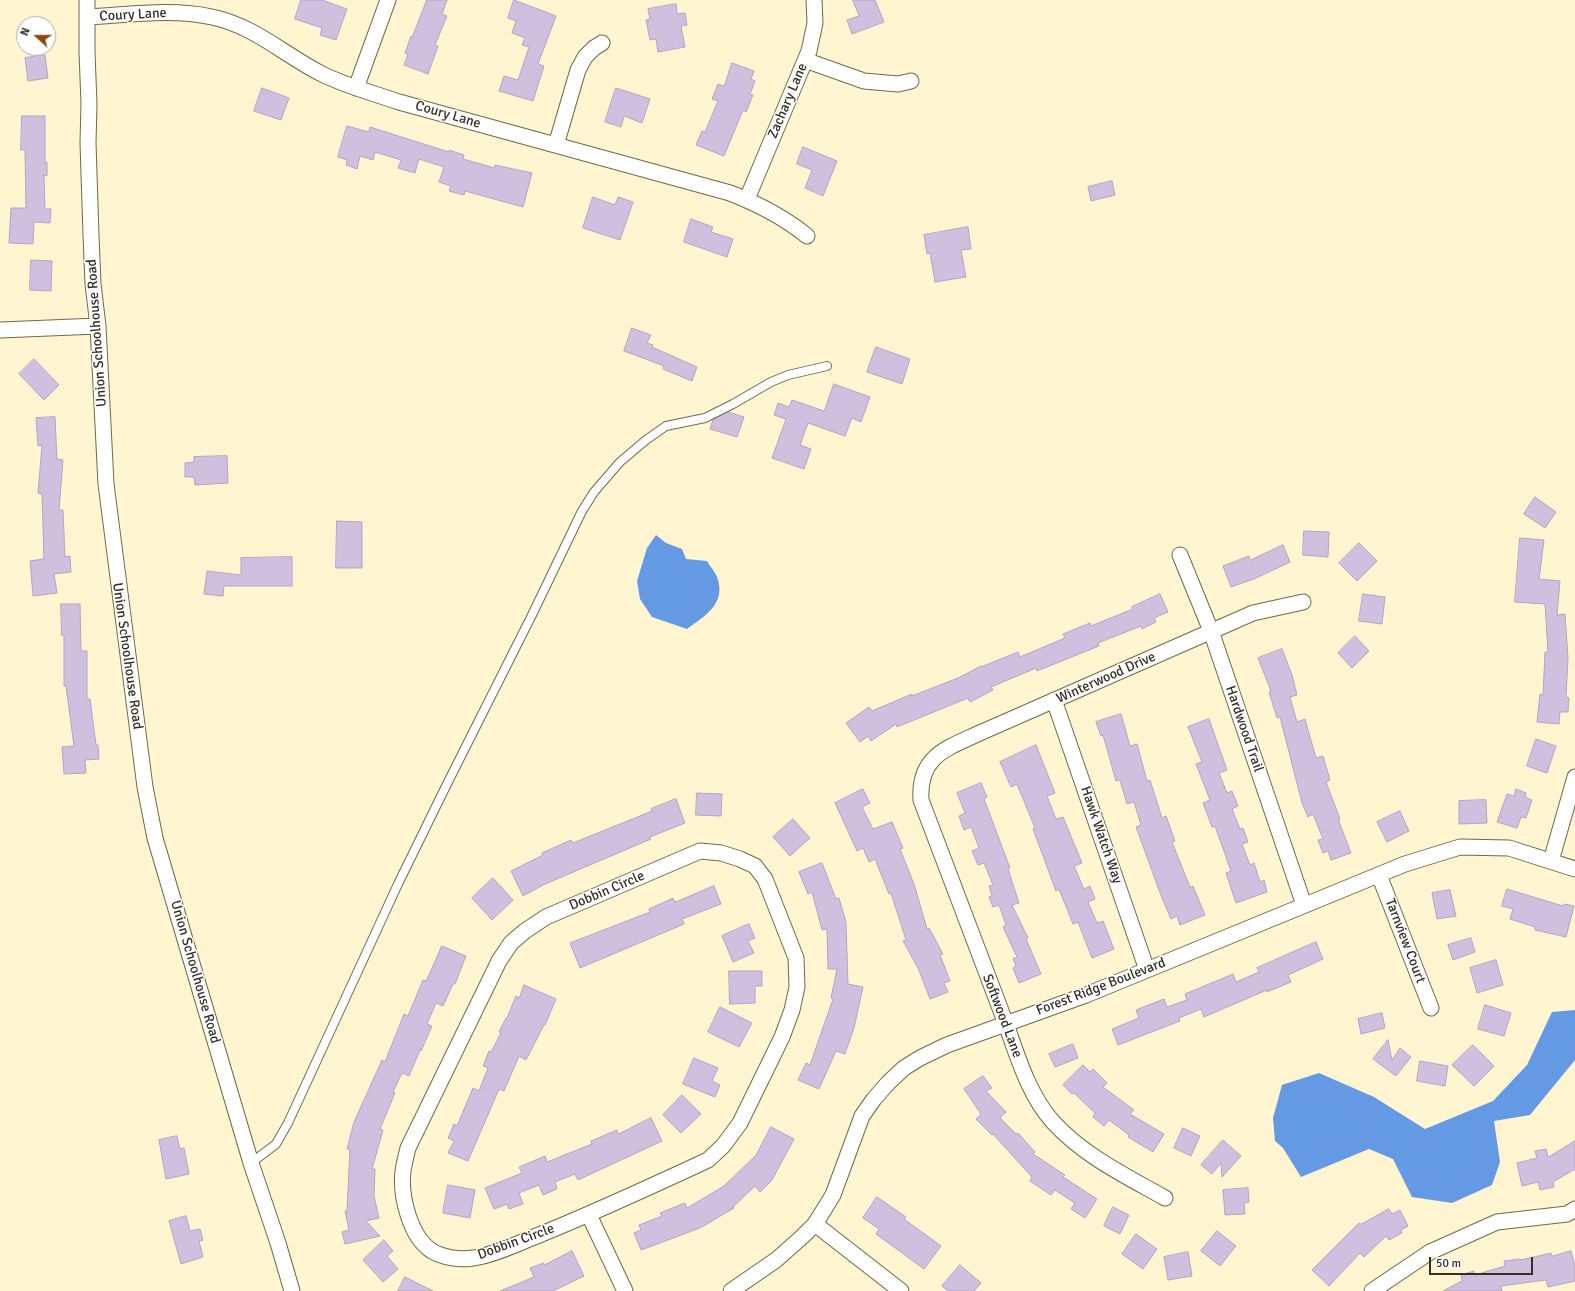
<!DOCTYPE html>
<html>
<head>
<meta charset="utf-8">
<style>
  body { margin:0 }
  #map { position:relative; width:1575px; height:1291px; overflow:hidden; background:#fff5d1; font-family:Signika,sans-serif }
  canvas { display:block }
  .north { position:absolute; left:16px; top:16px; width:40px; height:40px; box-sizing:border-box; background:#fff; border:1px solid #adaca7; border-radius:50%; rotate:291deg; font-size:11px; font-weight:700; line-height:16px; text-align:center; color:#332f22 }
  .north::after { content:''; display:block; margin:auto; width:14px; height:18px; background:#874a07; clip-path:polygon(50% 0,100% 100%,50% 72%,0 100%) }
  .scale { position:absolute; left:1429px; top:1257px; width:104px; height:18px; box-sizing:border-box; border:2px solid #332f22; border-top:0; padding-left:5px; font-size:12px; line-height:14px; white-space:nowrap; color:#332f22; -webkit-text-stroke:3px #fff; paint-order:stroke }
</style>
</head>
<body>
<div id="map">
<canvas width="1575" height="1291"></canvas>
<div class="north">N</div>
<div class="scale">50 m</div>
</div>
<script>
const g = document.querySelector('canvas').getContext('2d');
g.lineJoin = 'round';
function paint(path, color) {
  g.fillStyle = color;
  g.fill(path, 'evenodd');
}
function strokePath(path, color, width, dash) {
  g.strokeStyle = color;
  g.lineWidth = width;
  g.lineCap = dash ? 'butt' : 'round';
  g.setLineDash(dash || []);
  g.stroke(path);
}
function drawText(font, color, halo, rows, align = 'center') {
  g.font = font + ' Signika,sans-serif';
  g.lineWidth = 3;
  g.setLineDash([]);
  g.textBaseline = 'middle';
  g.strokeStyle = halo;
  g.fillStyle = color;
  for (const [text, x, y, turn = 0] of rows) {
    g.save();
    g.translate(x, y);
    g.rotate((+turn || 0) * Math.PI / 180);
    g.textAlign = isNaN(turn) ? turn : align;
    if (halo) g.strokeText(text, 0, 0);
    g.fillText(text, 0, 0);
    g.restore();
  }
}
paint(new Path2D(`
  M656,535L666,543L682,549L686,559L707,561C710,566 715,572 717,577C727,603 705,616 687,629L652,617L640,599L637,581L647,548Z
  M1575,1010V1060L1530,1115L1494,1121L1500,1162L1492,1185L1452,1203L1412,1197L1393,1159L1369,1149L1301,1177L1283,1148L1275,1141L1273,1118L1282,1085L1319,1073L1374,1097L1425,1129L1493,1101L1527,1065L1552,1012Z`), '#6499e3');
const building = new Path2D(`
  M301,0H322L347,9L336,40L320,35L322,28L295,19Z
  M427,0H447L442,14L447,16L435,45L438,46L428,74L404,65L408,54L405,53L411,36L412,37Z
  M514,0L556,16L538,64L544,66L533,101L499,91L504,76L518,80L529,47L522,45L525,38L512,33L516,21L508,18Z
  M853,0H875L884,22L852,34L847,20L859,16Z
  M676,4L677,14L685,13L687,25L681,26L685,47L658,52L656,39L650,40L646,20L650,19L648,9Z
  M45,55L48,78L28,81L25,58Z
  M732,63L754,71L751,79L755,81L750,94L753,95L746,112L743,110L724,156L696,145L702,131L705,132L718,101L712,99L718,84L724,86Z
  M262,88L289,98L281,120L254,111Z
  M616,88L650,99L642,123L624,116L621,127L605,122Z
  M22,116H45V162H47V176L44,175L45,209H51L50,223L34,222L33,244L9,243L11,208H26L25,150H21Z
  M347,126L369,132L370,127L449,152V150L464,155L463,159L495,168V165L532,173L523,207L465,191L464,195L449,191L451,186L439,182L444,167L419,159L415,173L398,168L401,160L375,152L373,160L360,156L357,169L346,165L347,160L338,157Z
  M803,147L837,161L823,196L805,188L812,170L797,164Z
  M1112,181L1115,195L1091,201L1088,187Z
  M593,197L615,205L618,197L633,202L620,240L583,228Z
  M691,219L713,227L711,232L733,239L727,257L684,242Z
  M968,227L971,249L961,250L966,277L935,282L930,253L927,254L924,235Z
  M31,260L52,261L51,291L30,290Z
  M632,328L651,335L647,343L653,345L652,347L697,367L692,381L663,369L664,366L624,351Z
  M876,347L910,359L902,384L867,372Z
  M34,359L59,385L44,400L19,374Z
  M834,384L870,397L861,422L852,418L845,436L808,423L800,445L811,449L804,469L772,458L786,419L774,415L778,403L789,407L792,400L824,411Z
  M728,412L744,417L737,437L710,429L713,420Z
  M55,417L57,459L63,460L59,510H63L65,557L70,556L71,572L54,574L57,593L33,596L30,561L44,559L42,494L38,493L42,445L38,446L36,418Z
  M227,456L228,483L195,485L194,477H185V463L194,462V457Z
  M1535,497L1556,512L1545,528L1524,514Z
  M337,521L362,522V568H336Z
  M1304,531L1329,532L1328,557L1303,555Z
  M1520,538L1544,540L1539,579L1560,581L1557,615L1565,614L1568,658L1566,697L1569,698L1568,712H1560L1559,724L1537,722L1540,694L1543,695L1545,652H1548L1545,604L1515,602Z
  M1359,543L1377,561L1357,581L1339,563Z
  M1283,545L1290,562L1254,579L1231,587L1223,566L1249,556L1250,560Z
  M292,557V586H224L223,596L204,594L207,571L241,575V558Z
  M1160,594L1168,612L1154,618L1156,622L1142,629L1141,626L1098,643L1099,646L1037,671L1036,668L991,687L993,690L970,702L968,698L897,727L896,724L871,741L868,736L860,742L846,723L869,707L872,711L912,694V696L958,678L981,666V667L1018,652L1020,657L1065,638L1063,634L1090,623L1091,626L1133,609L1132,607Z
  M1363,594L1385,597L1382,624L1359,621Z
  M61,604H80L81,651H87V699H90L96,745H98L99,759L85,760L86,773L64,774L62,747L74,746L66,686H64V635H62Z
  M1355,636L1369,651L1352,668L1338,653Z
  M1282,649L1292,675L1297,695L1290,697L1297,722L1305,719L1316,758L1323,756L1330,780L1326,782L1340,819H1338L1351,853L1331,860L1328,851L1323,853L1318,840L1323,839L1313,814L1308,817L1302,803L1280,717L1277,718L1269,692L1271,691L1258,658Z
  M1121,714L1130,746L1137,744L1147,781L1150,780L1162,818L1166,816L1175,841L1172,842L1190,887L1193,886L1205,915L1180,925L1177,916L1171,919L1162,898L1136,827L1141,825L1134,802L1127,804L1120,780L1116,781L1103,735L1101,736L1096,722Z
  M1209,719L1227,770L1219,773L1227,793L1232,791L1238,806L1232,809L1240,829L1243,828L1248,842L1242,844L1250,865L1254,863L1260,882L1264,880L1267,892L1236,903L1226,873L1231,871L1215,826L1212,827L1203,803L1210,800L1196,764L1202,762L1188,727Z
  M1536,739L1556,746L1547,773L1527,766Z
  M1036,745L1055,793L1047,796L1056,819L1063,817L1082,863L1074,866L1084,889L1090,886L1095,899L1088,902L1097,923L1103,921L1114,949L1092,958L1078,922L1073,924L1059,889L1056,891L1033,829L1035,828L1017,784L1011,787L1000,762Z
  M981,783L987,797L984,799L1010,868L1008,869L1019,903L1012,905L1028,938L1026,939L1041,974L1019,983L1013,968L1016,966L1013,959L1017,957L1003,927L1006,925L999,905L993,907L989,897L992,896L989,886L993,885L984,863L978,865L972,851L979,848L971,827L964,830L959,816L965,813L957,793Z
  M863,789L870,803L862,807L873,829L892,822L903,848L900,849L914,884L927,929L929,928L943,954L940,955L950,981L944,983L948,992L930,999L918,968L903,941L906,940L891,893L889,894L875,859L869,862L863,848L857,851L835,803Z
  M1516,789L1526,793L1525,797L1532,800L1526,818L1521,817L1517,828L1497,822L1507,794L1514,796Z
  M697,793L722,794L721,816L696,815Z
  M676,799L685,823L650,837L651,839L545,884L523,896L511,871L543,855L542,853L571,840L573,843L652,811L651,809Z
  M1486,800L1487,823L1459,824V801Z
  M1400,811L1409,831L1387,842L1377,822Z
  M793,819L810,838L790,856L773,837Z
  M822,863L836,899L839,898L846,922L848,984L863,987L854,1028L845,1054L836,1051L819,1089L798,1080L806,1063L810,1065L833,999L831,998L837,969H828L827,929L822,930L812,892L808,894L799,872Z
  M493,878L513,900L492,920L472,898Z
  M714,886L721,904L682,919L684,924L580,968L570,943L650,912L649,909L673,898L675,902Z
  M1507,889L1563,906L1564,904L1574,906L1566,937L1535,930V927L1510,919L1513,909L1502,906Z
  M1450,890L1456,916L1437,919L1432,893Z
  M749,924L755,938L748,941L754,953L733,962L722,936Z
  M1471,938L1475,952L1453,960L1448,945Z
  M1316,942L1323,959L1288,975L1291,982L1267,992V990L1204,1017L1201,1009L1179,1018L1180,1021L1118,1045L1112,1029L1139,1018L1136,1010L1164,999L1167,1007L1187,1000L1185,994L1233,974L1236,982L1259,972L1257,968Z
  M442,946L466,956L455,984H453L443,1006L436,1003L427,1024L432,1026L421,1051L420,1050L409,1076L402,1073L393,1092L395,1093L380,1129L383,1130L372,1169H375L374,1196L379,1218L366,1221L380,1236L345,1244L342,1232L349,1230L345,1211H347L350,1149H347L354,1122L382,1060L385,1062L404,1014L408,1016L423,980L426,981Z
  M1496,960L1503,985L1477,993L1470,968Z
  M729,971H762V986H755V1003L730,1004Z
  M524,985L556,999L545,1025H544L526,1060L519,1056L504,1091L499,1089L468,1161L448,1153L454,1141L448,1138L454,1124L457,1126L473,1088L479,1091L488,1068L483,1066L489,1051L491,1052L501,1033L499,1032L506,1018H507L516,996L519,998Z
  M1485,1005L1511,1013L1504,1036L1478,1029Z
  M720,1007L752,1023L739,1047L708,1032Z
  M1382,1013L1385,1028L1361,1034L1358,1019Z
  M1388,1040L1392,1060L1400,1048L1411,1057L1396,1076L1373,1059Z
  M1073,1044L1078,1058L1055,1067L1049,1054Z
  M1473,1045L1494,1066L1474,1086L1452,1065Z
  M694,1058L718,1068L712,1081L720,1085L715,1097L683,1084Z
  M1420,1061L1448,1066L1445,1086L1417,1081Z
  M1083,1065L1090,1072L1093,1069L1107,1083L1103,1087L1134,1110L1130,1114L1164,1134L1153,1152L1128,1137L1129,1135L1109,1120L1104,1126L1093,1117L1095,1113L1074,1093L1072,1094L1063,1085Z
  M983,1076L992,1088L986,1091L1006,1112L1000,1118L1016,1134L1018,1133L1035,1152L1033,1154L1065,1175L1063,1177L1097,1199L1085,1218L1071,1209L1075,1203L1055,1190L1051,1195L1030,1181L1032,1177L993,1134L992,1135L976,1119L981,1114L964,1089Z
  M682,1095L701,1114L681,1133L663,1115Z
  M651,1118L662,1141L578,1180L575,1174L555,1182L557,1189L543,1195L539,1185L519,1193L523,1204L509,1209L507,1204L494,1209L485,1188L522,1173L519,1167L545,1156L547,1162L592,1144L591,1141L617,1130L618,1134Z
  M771,1127L794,1139L772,1180L760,1192L755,1186L733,1207L734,1208L700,1228L641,1250L634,1233L641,1230L639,1225L662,1216L660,1213L685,1203L687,1208L724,1186L756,1155Z
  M1183,1128L1200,1136L1191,1156L1174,1148Z
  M177,1136L180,1149L184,1148L189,1174L166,1179L159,1140Z
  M1223,1140L1241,1156L1222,1177L1221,1163L1212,1174L1201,1165Z
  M1575,1141V1169L1553,1182L1554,1187L1540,1190L1538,1182L1522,1186L1517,1163L1537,1158L1535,1151L1546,1149L1548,1157Z
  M448,1185L475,1190L470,1218L443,1213Z
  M1248,1188L1249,1202L1244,1203L1245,1214L1225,1215L1223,1190Z
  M877,1197L906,1217L904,1219L941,1246L924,1269L876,1234L879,1229L863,1218Z
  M1113,1207L1129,1215L1120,1234L1104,1226Z
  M1389,1209L1392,1214L1400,1210L1408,1226L1401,1230L1402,1233L1389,1240L1386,1236L1364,1257L1360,1253L1329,1286L1312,1270L1359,1223L1361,1224Z
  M186,1216L190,1231L200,1229L203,1240L199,1241L203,1257L181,1264L169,1221Z
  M1217,1231L1236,1246L1220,1266L1201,1251Z
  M1136,1234L1157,1249L1143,1269L1122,1254Z
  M384,1240L393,1251L387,1256L398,1269L383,1282L363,1260Z
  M572,1251L584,1276L553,1291H500L534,1277L530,1268L544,1263V1265Z
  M1571,1251L1575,1266V1281L1548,1287L1546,1280L1501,1286L1502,1291H1443L1462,1281L1461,1275L1474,1271L1475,1275L1505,1266L1504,1261L1520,1259L1521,1260L1551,1253L1552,1256Z
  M1188,1252L1192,1276L1168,1280L1164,1257Z
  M960,1265L981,1283L974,1291H948L942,1286Z
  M405,1277L433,1291H398Z`);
paint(building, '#cfc0e0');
strokePath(building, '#b3a4c3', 1);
const lane = new Path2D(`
  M251,1163L276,1144L288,1123L398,884L447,784L532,615L582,511L594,492L620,462L646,440L666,426L705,418L733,404L771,382L788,375L827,366`);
const street = new Path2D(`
  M87,0V52L89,104L88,143L91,235L93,284L98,326L106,484L145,787L155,838L251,1163L278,1243L292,1291
  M87,17C128,15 171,8 212,17C255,26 284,55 322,74C346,86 373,93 399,102L730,193C758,204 784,217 807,236
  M805,60L864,81L898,84L911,81
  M356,88L388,0
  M556,145L578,70L585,57L594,48L602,43
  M747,199L809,51L815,23L814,0
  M0,330L98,326
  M1180,555L1211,631L1304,905
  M1054,700L1147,970
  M700,851L721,853L740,859L755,866L765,879L796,958L797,987L792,1010L782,1037L740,1123L723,1146L708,1160C652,1186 596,1212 539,1235C521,1242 492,1256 473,1258C460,1260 444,1258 432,1251C410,1237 400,1196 403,1171C404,1164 406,1156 408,1148L499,961L511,943L525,931L546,917Z
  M1551,861L1575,777
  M1379,875L1431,1008
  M1165,1198C1126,1176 1084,1156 1053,1122C1029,1095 1018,1058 1006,1024C978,949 949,875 921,800C918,755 948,748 982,732L1253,613L1303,602
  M589,1215L625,1291
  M815,1224L901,1291
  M731,1291L776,1260L802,1237L815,1224L833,1195L862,1116L874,1099L888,1083L904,1068L920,1058L947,1045L1086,995L1405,864L1460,847L1509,848L1575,869
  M1372,1291L1430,1252L1497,1222L1567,1214L1575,1209`);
strokePath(lane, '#716849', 10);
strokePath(street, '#716849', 17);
strokePath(lane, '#fff', 8);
strokePath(street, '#fff', 15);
drawText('14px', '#332f22', '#fff', [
  ["Coury Lane",133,15,-3],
  ["Zachary Lane",788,101,-67],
  ["Coury Lane",448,115,16],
  ["Union Schoolhouse Road",97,333,-94],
  ["Union Schoolhouse Road",127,656,82],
  ["Winterwood Drive",1106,678,-24],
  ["Hardwood Trail",1244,729,71],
  ["Hawk Watch Way",1101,835,71],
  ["Dobbin Circle",607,891,-23],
  ["Tarnview Court",1405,941,69],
  ["Union Schoolhouse Road",195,972,74],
  ["Forest Ridge Boulevard",1101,987,-21],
  ["Softwood Lane",1002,1016,69],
  ["Dobbin Circle",516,1242,-20]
]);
</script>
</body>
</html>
